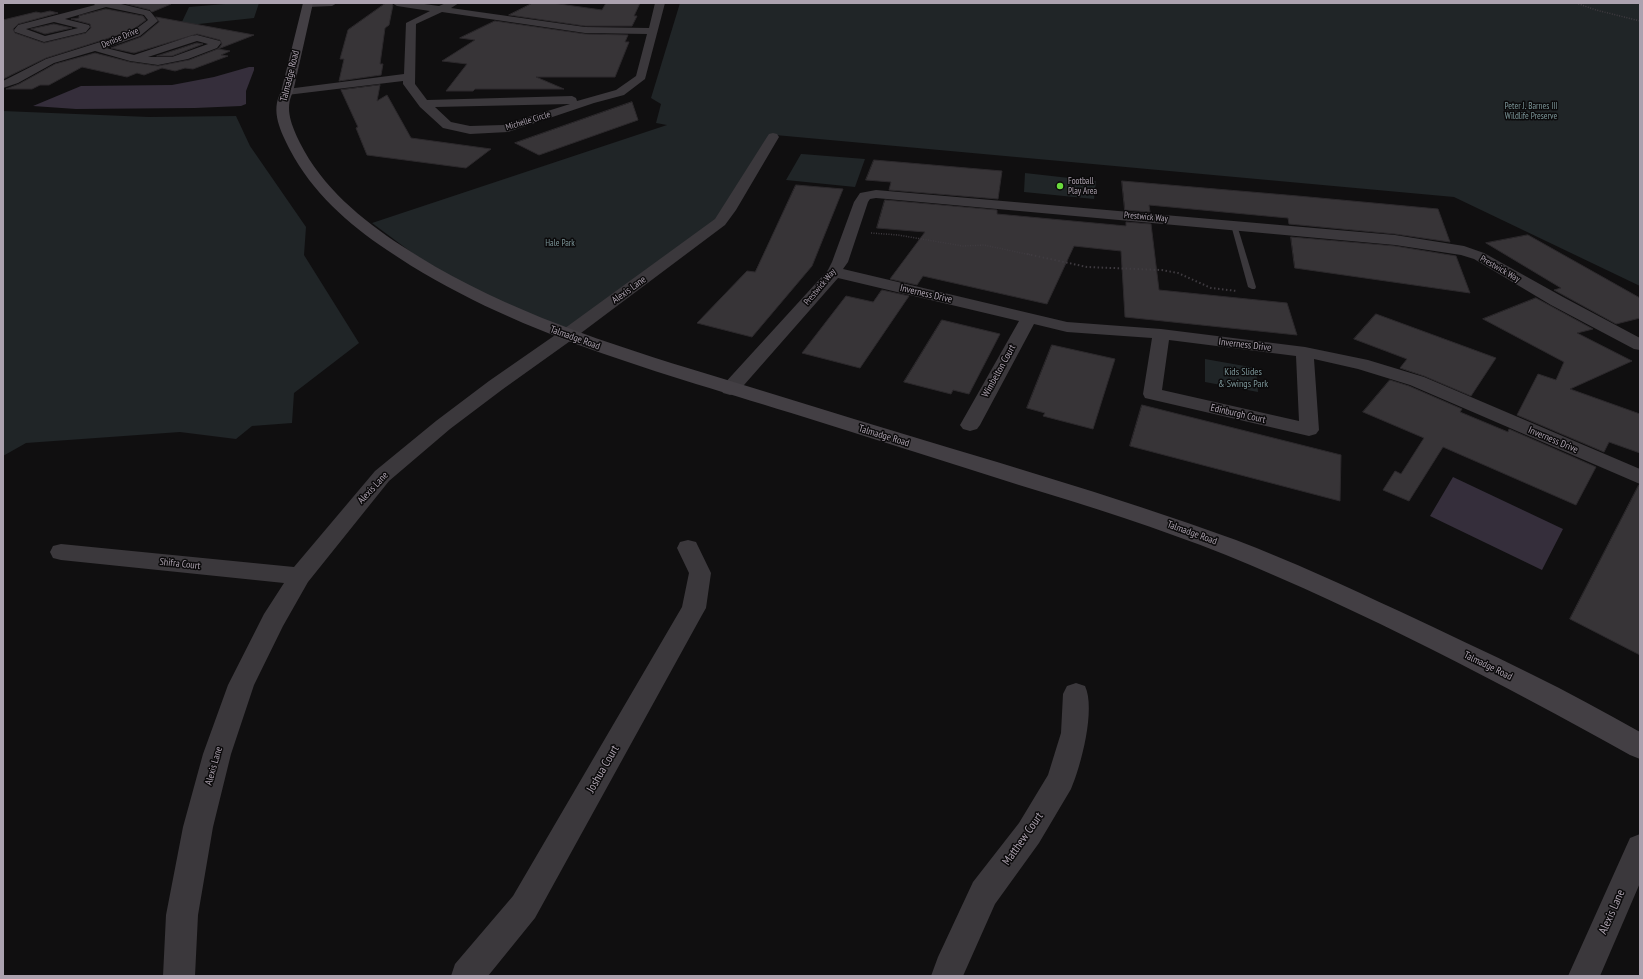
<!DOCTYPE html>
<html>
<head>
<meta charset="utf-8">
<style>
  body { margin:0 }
  #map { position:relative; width:1643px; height:979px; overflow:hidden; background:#100f10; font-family:"PT Sans Narrow",sans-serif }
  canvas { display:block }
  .frame { position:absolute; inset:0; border:4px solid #aca2af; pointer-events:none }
</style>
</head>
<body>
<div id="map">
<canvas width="1643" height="979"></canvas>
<div class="frame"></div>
</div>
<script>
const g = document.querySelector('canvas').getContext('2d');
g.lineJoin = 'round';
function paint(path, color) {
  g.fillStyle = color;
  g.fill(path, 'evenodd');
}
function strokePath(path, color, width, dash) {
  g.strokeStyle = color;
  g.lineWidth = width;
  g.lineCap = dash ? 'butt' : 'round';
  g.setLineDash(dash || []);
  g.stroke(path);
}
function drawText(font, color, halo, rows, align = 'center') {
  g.font = font + ' "PT Sans Narrow",sans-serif';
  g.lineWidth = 3;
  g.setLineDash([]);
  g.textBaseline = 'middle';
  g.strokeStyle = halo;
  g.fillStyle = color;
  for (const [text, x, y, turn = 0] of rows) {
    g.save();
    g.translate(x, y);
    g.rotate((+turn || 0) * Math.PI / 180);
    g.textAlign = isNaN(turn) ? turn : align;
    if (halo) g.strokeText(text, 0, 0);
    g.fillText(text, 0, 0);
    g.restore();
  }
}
paint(new Path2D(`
  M237,3H259L254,18L180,26L189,7Z
  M680,3H1640V286L1454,197L775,135L729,210L567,335L458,281L415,255L372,223L667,125L656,123L661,104L651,98Z
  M3,111L149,117L236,116L250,146L306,227L304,255L359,343L294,393L292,423L252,426L236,439L180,432L26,443L3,456Z
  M801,154H802L865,159L855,187L786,180Z
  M1025,173L1096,181L1094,199L1024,192Z
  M1205,359L1256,368L1258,392L1205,382Z`), '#202527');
paint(new Path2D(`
  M249,67H254V70L246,91V104L241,106L195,108L76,109L33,106L81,86L172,85L214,77Z
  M1453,477L1563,529L1542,570L1430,516Z`), '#352e3b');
const building = new Path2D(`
  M123,3H171V4L152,12L150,10Z
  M386,3H391L393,5L389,25L385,28L380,64H383L381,75L339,81L344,59H340L348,30Z
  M533,3H552L602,10L606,3H640L634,16H637L632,26H585L509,15Z
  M106,9L143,16L146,20L131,31L46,58L3,79V20L36,12L41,13L50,11L58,13L18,24L13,29L15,33L44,43L86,33L91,28L90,24L71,19L79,18V16Z
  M156,17L254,35L218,49L222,44L220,40L197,34L134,53L111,48L141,37L159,22Z
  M495,21L585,34L628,35L625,42H629L615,77H536L564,89H475L473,91H446L467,64L442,61L475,40L460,38Z
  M54,24L72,28L45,34L31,29Z
  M197,43L203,44L172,56H157Z
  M218,49L230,51L221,55L228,56L193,69L185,68L175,71L162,68L144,75L137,73L127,77L82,67L49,85H40L32,89H6L19,84L55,64L95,53L130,62L158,66L189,60Z
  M380,85L377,101L387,95L411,138L491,149L466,168L367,155L356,128L358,127L341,90Z
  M632,102L638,120L539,155L515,143Z
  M874,160L1002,171L998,199L889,190L891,182L866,180Z
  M1122,181L1298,196L1438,209L1450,242L1395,234L1289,224L1288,218L1149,205L1150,212L1125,210Z
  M796,185L843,189L812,266L752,337L697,323L747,271L755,272Z
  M885,200L997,210V214L1126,226V222L1151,224L1159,290L1287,303L1297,335L1125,317L1121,251L1074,246L1047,304L923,276L917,285L890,279L925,232L877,228Z
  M1528,235L1640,298V318L1616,324L1554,290L1561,288L1486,243Z
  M1291,237L1395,246L1456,256L1470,293L1295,268Z
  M882,290L909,296L860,368L802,353L846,296L873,302Z
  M1536,298L1593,329L1577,333L1632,361L1570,389L1640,414V453L1609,442L1604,452L1517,415L1538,374L1556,380L1564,362L1483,319Z
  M1376,314L1496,358L1471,396L1424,376L1400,368L1407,359L1354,339Z
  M942,320L1000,334L969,394L953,390L951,394L904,382Z
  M1052,345L1115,359L1093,429L1043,416L1045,413L1027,408Z
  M1390,380L1409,386L1462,409L1460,412L1508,432L1509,429L1596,467L1576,505L1443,447L1409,501L1383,490L1395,471L1401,474L1424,438L1363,412Z
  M1142,405L1341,455L1340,501L1130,446Z
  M1639,485H1640V655L1570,619Z`);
paint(building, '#373437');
strokePath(building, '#2c292c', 1);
strokePath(new Path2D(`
  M1576,3L1596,10L1640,21
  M871,233L898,235L963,246L984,245L1031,255`), '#3f3b40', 1.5, [1, 1.5]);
strokePath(new Path2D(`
  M1027,254L1087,267L1162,270L1178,273L1211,288L1237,291`), '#3f3b40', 2, [1.5, 2.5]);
paint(new Path2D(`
  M1234,223L1237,225L1256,287L1255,289H1252L1248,287L1231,225Z`), '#3b383c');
paint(new Path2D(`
  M93,3H117L150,11L158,21L140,36L106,48L134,55L191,36L197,35L220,41L221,43L217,48L188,59L158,65L130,61L95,51L54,63L18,83L3,88V81L46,59L132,32L148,20L144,15L106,7L65,19L89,25L90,27L86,32L44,42L15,32L14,30L18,25L95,5ZM54,22L78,28L45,36L26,29ZM197,41L208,44L172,57H148Z
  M304,3H337L332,6L308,7L305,6Z
  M392,3H417L439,6L446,3H459L451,8L585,27L649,28L655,3H665L645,79L624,95L594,103L508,132L470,134L443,128L420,107L403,84V81L287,95L283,94L281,92L283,90L287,89L404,74L406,23L430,11L397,6ZM442,12L585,33L647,34L636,76L616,90L577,101L576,98L572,96L427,100L415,84L416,24ZM570,104L503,125L470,126L451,122L435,107Z
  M773,133L777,134L779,137L736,210L725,225L573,339L503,389L450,429L389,481L308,582L283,626L254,685L231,754L213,827L198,915L195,976H163L166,915L183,827L203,754L228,685L264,614L284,583L61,560L53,558L50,552L53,546L61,544L294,567L375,471L436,421L489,381L561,331L715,219L767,137L769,134Z
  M876,190L1395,235L1464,246L1484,253L1563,297L1640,338V350L1634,349L1551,305L1474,259L1461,255L1395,245L876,198L870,199L868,202L848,262L843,269L1067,322L1161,329L1305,347L1368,360L1424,377L1640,469V484L1410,385L1358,369L1314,359L1319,430L1316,434L1309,436L1145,398L1143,394L1152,338L1067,332L1034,324L980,425L977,429L970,431L963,429L960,425L1019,321L838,278L737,393L730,395L723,393L721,389L723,385L828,270L832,262L854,202L860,193ZM1169,340L1296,356L1299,421L1162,390Z
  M688,540L696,542L711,573L706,608L702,615L535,918L488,976H451L455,964L513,896L682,607L689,573L677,548L680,542Z
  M1076,683L1085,686C1096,709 1081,766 1071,789L1039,843L995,904L963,976H931L938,957L973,882L1019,823L1048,775L1061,733L1063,694L1067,686Z
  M1640,834V883L1600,976H1568L1630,838Z`), '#3b383c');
paint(new Path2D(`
  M303,3H313L293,92C284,109 292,126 300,143C322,187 361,219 402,246C490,304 590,338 691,369C746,386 800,402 854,419C982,458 1110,494 1236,540C1291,561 1345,586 1399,611C1443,632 1487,652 1531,674C1568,692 1604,712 1640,732V759L1630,755C1499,682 1365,612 1226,555C1158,528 1089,506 1019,485C948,462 876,440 804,417C661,372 512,335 387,250C348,224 312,192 290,150C281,132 270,111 281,92Z`), '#433f44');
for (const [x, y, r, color] of [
  [1060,186,4,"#6ada3d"]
]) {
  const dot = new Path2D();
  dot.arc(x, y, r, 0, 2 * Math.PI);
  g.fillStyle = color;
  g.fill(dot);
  strokePath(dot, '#0b0a0b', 1.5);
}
drawText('9px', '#aca2af', '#0b0a0b', [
  ["Denise Drive",120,38,-23],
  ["Michelle Circle",528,121,-17],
  ["Prestwick Way",1146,217,5],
  ["Prestwick Way",1500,269,30],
  ["Prestwick Way",820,287,-50]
]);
drawText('9px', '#7b9598', '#0b0a0b', [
  ["Peter J. Barnes III",1531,106],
  ["Wildlife Preserve",1531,116],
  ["Hale Park",560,243]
]);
drawText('9px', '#aca2af', '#0b0a0b', [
  ["Football",1068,181],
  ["Play Area",1068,191]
], 'left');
drawText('10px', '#aca2af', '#0b0a0b', [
  ["Talmadge Road",290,76,-76],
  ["Alexis Lane",629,290,-36],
  ["Inverness Drive",926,294,13],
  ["Talmadge Road",575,338,20],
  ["Inverness Drive",1245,345,7],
  ["Wimbelton Court",999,371,-61],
  ["Edinburgh Court",1238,414,13],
  ["Talmadge Road",884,436,17],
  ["Inverness Drive",1553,440,23],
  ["Alexis Lane",373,488,-47],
  ["Talmadge Road",1192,533,20],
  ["Shifra Court",180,564,6],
  ["Talmadge Road",1488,666,26],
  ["Alexis Lane",214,766,-74]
]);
drawText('10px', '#7b9598', '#0b0a0b', [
  ["Kids Slides",1243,372],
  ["& Swings Park",1243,384]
]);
drawText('12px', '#aca2af', '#0b0a0b', [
  ["Joshua Court",603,769,-60],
  ["Matthew Court",1023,839,-55],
  ["Alexis Lane",1612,912,-66]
]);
</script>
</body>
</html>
